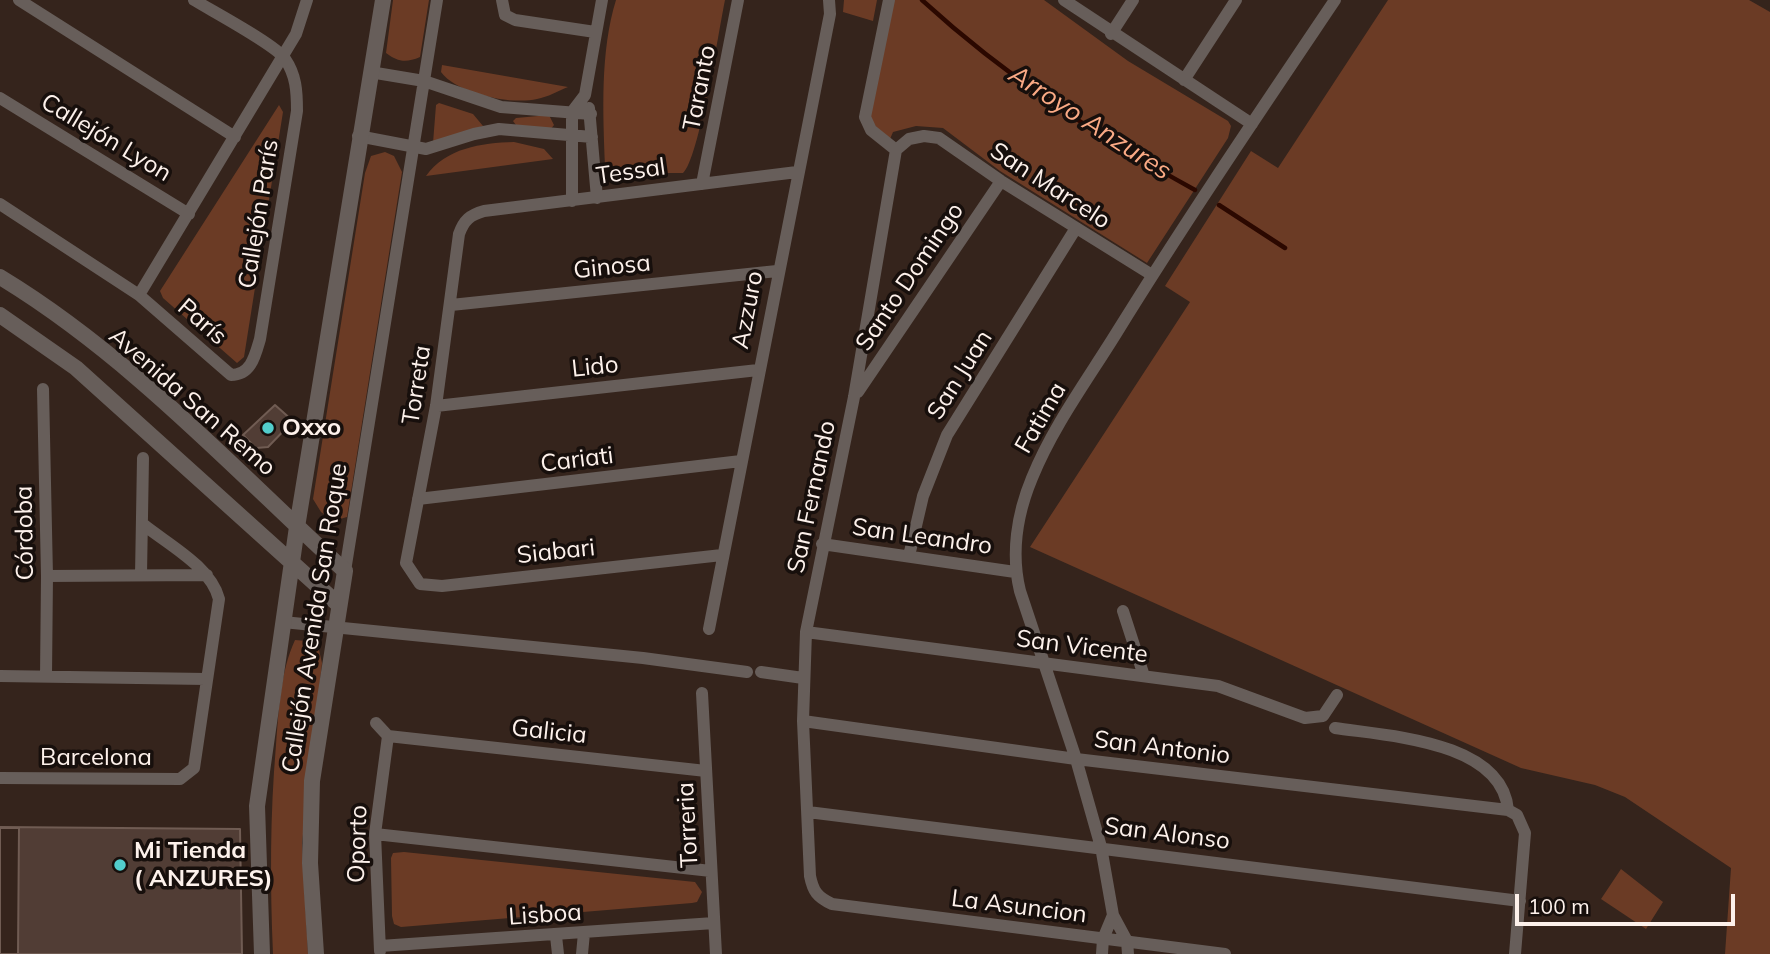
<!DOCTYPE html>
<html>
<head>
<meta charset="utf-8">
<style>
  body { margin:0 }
  #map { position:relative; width:1770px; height:954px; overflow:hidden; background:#35241c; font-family:Mulish,sans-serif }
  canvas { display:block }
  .scale { position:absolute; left:1515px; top:894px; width:220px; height:32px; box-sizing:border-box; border:4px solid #fdf1eb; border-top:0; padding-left:9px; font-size:21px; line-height:24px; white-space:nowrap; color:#fdf1eb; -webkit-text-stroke:5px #170f0c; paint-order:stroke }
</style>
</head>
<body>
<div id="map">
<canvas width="1770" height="954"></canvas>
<div class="scale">100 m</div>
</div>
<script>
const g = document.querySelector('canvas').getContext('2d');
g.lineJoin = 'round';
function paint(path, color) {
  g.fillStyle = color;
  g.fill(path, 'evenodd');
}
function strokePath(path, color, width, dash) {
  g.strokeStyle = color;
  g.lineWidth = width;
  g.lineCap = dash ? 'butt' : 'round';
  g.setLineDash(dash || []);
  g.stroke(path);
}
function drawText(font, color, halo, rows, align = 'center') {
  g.font = font + ' Mulish,sans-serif';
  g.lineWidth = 7;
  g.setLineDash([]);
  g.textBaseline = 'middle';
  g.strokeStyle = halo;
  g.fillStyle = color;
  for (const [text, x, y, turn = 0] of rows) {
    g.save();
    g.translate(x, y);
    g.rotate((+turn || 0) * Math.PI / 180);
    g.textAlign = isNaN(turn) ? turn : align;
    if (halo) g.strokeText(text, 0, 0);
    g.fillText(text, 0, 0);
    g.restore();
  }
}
paint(new Path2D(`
  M393,0H429L420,57C406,63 398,62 386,53Z
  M616,0H725C719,29 699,160 683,173H637L620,180L605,166C603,112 600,52 616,0Z
  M844,0H877L873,21L843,12Z
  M894,0H1044L1128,61L1228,121L1231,126L1228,138L1147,263L1000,171L943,128L916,126L893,132L890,139L873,127L869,113Z
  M1388,0H1749L1770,12V954H1725L1731,868L1625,797L1595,785L1521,768L1030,547L1190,302L1165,286L1251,151L1278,168Z
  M442,65L568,87C558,91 548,97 537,99C511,105 457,94 441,72Z
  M439,103L473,114L483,126L433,143L436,105Z
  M279,105L283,112L244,357L237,363L163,298L160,291Z
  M549,115L554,125L550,130L516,125L513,121L516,118Z
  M514,142L544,149L553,159L426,176C446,148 481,143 514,142Z
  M385,152L394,156L402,172L347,517L333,521L321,512L313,499L365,173L371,156Z
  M295,640L307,641L319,650L322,663L302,843L308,954H273C270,884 270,815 276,745C279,709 280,673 295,640Z
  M404,852L695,882L702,892L697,902L692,903L401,927L394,924L392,916L391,858L393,853Z
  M1621,869L1663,902L1646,929L1601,899Z`), '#6b3b25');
strokePath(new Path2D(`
  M922,0C1005,76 1097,136 1195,190
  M1219,205L1285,248`), '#2b0800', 4.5);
const building = new Path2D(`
  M275,405L293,421L268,447L256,448L243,435Z
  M0,827L240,829L242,954H0Z
  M0,828H19L18,954H0Z`);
paint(building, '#513d35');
strokePath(building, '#705c53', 2);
strokePath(new Path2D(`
  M19,0L235,137
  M502,0L505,15L515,20L595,32
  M889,0L865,117L871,130L896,150
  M1064,0L1252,124
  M1111,34L1133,0
  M370,72L424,81L501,107L591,114
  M1184,80L1236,0
  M0,98L189,214
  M589,108L597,198
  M358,136L426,149L474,134L499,129L592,137
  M702,184L738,0
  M572,201V112L585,95L602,0
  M0,204L139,295L231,375C251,375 255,356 260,339L297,111C297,91 296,75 285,59C276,45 212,11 194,0
  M1152,275L1001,181L939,138L924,136L909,139L896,150L854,397L806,632L803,721L810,876C813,891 817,897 832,904L1225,954
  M139,295L296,34L307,0
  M451,305L777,271
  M43,389L47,576L46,676
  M858,392L1001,181
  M436,406L758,370
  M418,499L741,461
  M822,544L1015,572
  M722,555L442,586L420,584L406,563L436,406L459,234C464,220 470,215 484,211L797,172
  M909,556L923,496L947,435L1076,228
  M345,571L437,0
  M141,575L143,458
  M47,576L207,575
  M1123,611L1144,676
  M283,622L643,658L747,672
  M709,629L830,14L829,0
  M806,632L1218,686L1305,718L1323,716L1337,695
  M761,672L803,678
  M0,676L206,679
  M702,693L716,954
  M803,721L1076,759L1508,810L1517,815L1525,833L1515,954
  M376,723L388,736
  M1335,728C1388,736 1502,741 1508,810
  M388,736L706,771
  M0,778L180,779L194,768L219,599C211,567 169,545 144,525
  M808,812L1520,901
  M375,834L711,871
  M556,936L558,954
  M380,946L714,923
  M380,951L375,834L388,736
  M582,954L584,933
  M1102,954L1103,939L1113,915
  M1128,954L1127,941L1113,915L1101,847L1076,759L1020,591C1011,554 1017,514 1032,478C1053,426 1088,379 1117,332C1187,219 1261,110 1335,0`), '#675e5a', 12);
strokePath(new Path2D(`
  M0,277C129,355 235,470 345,571L312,781L310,863L316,954
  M0,315L76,368L339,605
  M262,954L257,806L297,527L383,0`), '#675e5a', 16);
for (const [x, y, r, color] of [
  [268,428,7,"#52cdcc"],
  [120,865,7,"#52cdcc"]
]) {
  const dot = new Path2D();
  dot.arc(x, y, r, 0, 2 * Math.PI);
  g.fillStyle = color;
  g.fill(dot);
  strokePath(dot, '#170f0c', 2.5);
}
drawText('24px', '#fdf1eb', '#170f0c', [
  ["Taranto",700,88,-79],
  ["Callejón Lyon",106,138,31],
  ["Tessal",631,172,-8],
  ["San Marcelo",1050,186,33],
  ["Callejón París",259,214,-81],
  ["Ginosa",612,267,-6],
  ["Santo Domingo",910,277,-56],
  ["Azzuro",748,310,-79],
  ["París",202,322,41],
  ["Lido",595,367,-6],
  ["San Juan",960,375,-58],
  ["Torreta",417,385,-81],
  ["Avenida San Remo",192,402,41],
  ["Fatima",1041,418,-60],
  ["Cariati",577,460,-7],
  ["San Fernando",812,497,-78],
  ["Córdoba",25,533,-91],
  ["San Leandro",922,537,8],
  ["Siabari",556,552,-6],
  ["Callejón Avenida San Roque",315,618,-81],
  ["San Vicente",1082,647,7],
  ["Galicia",549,732,6],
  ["San Antonio",1162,748,7],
  ["Barcelona",96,758],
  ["Torreria",688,825,-93],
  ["San Alonso",1167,834,7],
  ["Oporto",358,844,-88],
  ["La Asuncion",1019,907,7],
  ["Lisboa",545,915,-4]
]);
drawText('bold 24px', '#fdf1eb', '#170f0c', [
  ["Oxxo",282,428],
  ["Mi Tienda",134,851],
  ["( ANZURES)",134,879]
], 'left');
drawText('italic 26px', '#fbaa85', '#170f0c', [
  ["Arroyo Anzures",1090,123,33]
]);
</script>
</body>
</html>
